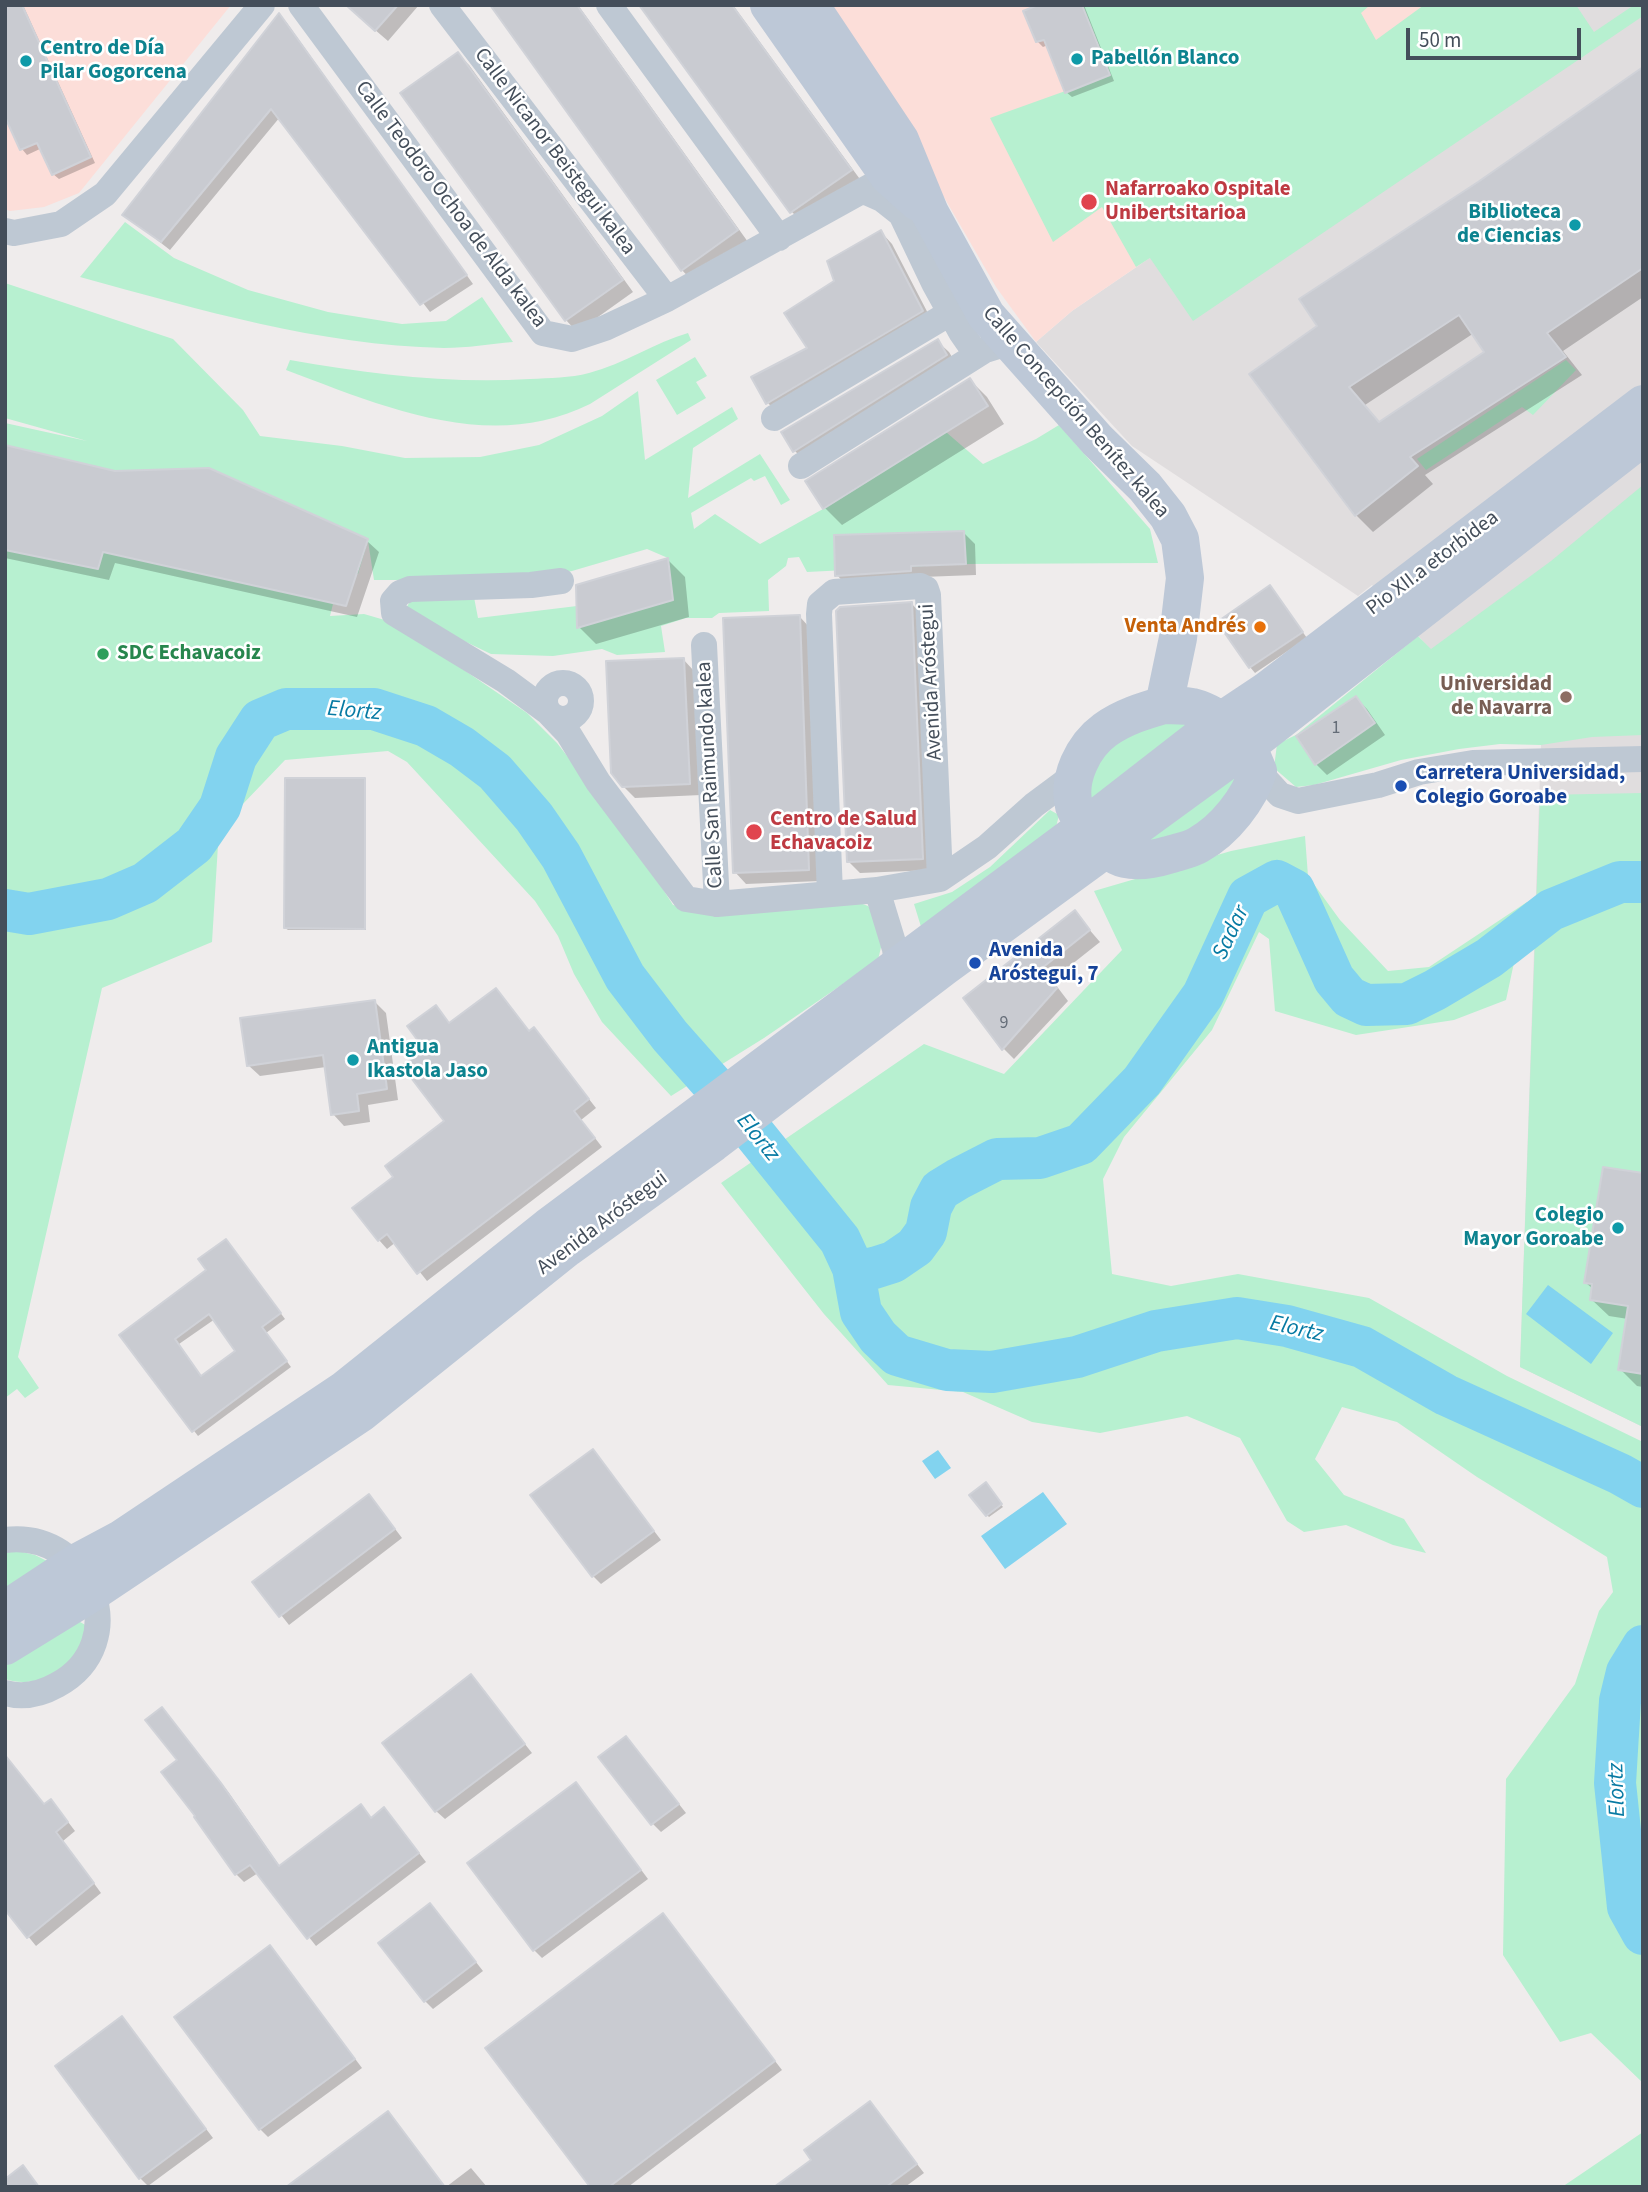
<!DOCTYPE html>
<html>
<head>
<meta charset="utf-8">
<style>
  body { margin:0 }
  #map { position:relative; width:1648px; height:2192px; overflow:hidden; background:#efecec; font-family:"Source Sans 3",sans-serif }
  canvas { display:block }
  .frame { position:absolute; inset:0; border:7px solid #444e5a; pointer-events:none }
  .scale { position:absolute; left:1406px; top:28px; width:175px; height:32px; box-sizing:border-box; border:4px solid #444e5a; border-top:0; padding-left:9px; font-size:21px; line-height:24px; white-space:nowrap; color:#444e5a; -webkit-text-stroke:5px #fff; paint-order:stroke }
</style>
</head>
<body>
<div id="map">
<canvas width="1648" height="2192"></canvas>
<div class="frame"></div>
<div class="scale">50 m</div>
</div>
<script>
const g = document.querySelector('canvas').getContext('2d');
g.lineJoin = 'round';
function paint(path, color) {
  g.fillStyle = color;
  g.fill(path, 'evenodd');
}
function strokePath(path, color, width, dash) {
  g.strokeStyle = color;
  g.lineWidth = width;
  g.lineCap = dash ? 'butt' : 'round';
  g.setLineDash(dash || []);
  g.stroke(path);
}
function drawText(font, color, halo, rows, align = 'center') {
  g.font = font + ' "Source Sans 3",sans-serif';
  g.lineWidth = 5;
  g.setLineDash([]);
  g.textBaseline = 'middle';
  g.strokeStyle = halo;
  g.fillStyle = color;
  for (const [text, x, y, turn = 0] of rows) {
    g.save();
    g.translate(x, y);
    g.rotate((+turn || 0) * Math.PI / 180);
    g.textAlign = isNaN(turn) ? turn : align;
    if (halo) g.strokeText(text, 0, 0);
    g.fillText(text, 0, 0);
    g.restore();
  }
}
paint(new Path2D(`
  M1520,5H1643V1427L1520,1367L1541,745L1430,649L1372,585L1358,596L1132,446L1036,342L1072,311Z`), '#e0ddde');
paint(new Path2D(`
  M5,5H231L79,193L44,207L10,211L5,209Z
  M828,5H1520L1072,311L1036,342L996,287L915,147Z`), '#fcded9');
paint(new Path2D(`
  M1082,5H1370L1361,13L1376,40L1424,5H1576L1594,32L1634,5H1643V16L1193,321L1150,258L1136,267L1102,207L1053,242L990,118L1110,75Z
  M125,222L174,258L248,290L328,312L402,324L446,321L482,297L513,342C490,344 467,348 444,348C317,345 201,310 80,277Z
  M5,283L173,339L243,410L260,436L342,446L405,458L480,457L539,445L602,416L638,391L645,460L732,407L738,419L693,448L688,498L760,454L790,500L781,505L765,476L754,481L751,478L691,513L694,529L715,514L760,544L823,509L946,432L983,464L1036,439L1059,425L1150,529L1158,563L966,564L807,572L799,557L788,558L786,566L768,580L769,611L719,613L712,618H686L661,626L665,652L617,655L602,649L553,656L491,654L416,618L406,608L413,597L473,592L478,618L577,606L668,558L647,549L572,571L525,580H374L368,541L358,574L349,572L353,580L346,606L333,604L330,616L364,614L395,623L527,713L557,743L628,834L673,905L693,908L855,901L868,906L881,919L882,943L878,960L764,1038L671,1096L602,1022L574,974L558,936L535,901L407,762L388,751L285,760L219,829L212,942L102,988L18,1357L39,1388L25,1398L17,1389L5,1398V423L87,441L5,418Z
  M688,333L691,340L590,404C490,454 382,406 286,370L290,360C370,374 449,384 530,379C550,378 570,378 589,373C624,364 656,342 688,333Z
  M695,357L707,376L696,382L706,398L677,415L656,380Z
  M1566,360L1576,370L1533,415L1522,407L1426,470L1417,459Z
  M1643,485V735L1592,737L1541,745L1500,744L1459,749L1401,760L1314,785L1296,787L1274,768L1277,744L1296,735L1418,636L1431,649L1551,561Z
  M1148,722L1199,725L1089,801L1094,757Z
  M1235,768L1239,789L1180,841H1142Z
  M1643,793V1427L1520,1367L1540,795Z
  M1050,810L1059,815L1055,831L926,943L914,904L952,892L990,867Z
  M1305,836L1308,876L1340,920L1388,971L1429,967L1527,902L1506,1000L1454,1020L1356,1035L1275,1011L1269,939L1259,932L1212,1030L1124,1137L1103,1179L1112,1274L1171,1286L1238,1274L1369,1298L1507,1376L1643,1442V2083L1591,2033L1560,2042L1503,1955L1506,1779L1575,1684L1599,1611L1613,1592L1607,1557L1477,1477L1397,1422L1342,1407L1315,1459L1344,1495L1404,1519L1426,1553L1393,1545L1346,1525L1304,1532L1287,1521L1240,1438L1187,1416L1100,1433L1032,1422L963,1392L888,1385L824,1314L721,1183L924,1044L1004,1074L1122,950L1094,891L1231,851Z
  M14,1550L35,1555L47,1561L5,1593V1554Z
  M75,1619L87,1626C83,1636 80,1648 74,1656C58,1676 30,1688 5,1679V1663Z
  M1643,2132V2187H1562Z`), '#b7f0d0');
paint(new Path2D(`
  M1548,1285L1613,1333L1591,1364L1526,1314Z
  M938,1450L951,1468L935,1479L922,1461Z
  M1043,1492L1067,1524L1005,1569L981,1536Z`), '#82d3ef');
paint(new Path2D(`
  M5,5H23L95,163L59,179L53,174L42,148L27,155L22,149L5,113Z
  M346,5H419L388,41Z
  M492,5H578L748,242L693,282L682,270Z
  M641,5H733L862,182L803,223L792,212Z
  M1031,5H1084L1114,81L1072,97L1066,92L1048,45L1043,47L1037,41Z
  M279,15L287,23L473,284L430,312L280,117L170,250L125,215Z
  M458,54L469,65L633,292L577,332L566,320Z
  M1643,70V297L1563,351L1582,375L1425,475L1433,484L1373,532L1356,515L1251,375L1319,327L1479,184ZM1474,333L1487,353L1380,423L1365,405Z
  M881,232L892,244L933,323L779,415L768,403L753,378L809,349L837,281Z
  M937,341L949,352L958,367L806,462L795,451L784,432Z
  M970,380L987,397L1004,424L842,525L825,508L807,481Z
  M5,447L367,541L379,552L357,617L115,563L109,580L5,558Z
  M964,533L975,544L976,575L922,577L848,587L837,575Z
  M668,560L685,577L689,617L596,644L579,627Z
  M1270,587L1307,638L1255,673L1250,667Z
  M912,604L923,616L934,870L860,873L849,862Z
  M800,617L811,629L820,881L746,884L735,872Z
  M683,659L694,671L701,795L635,798L623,786Z
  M1356,698L1367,709L1385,735L1327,775L1316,764Z
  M364,780L366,782V930H288L285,928Z
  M1075,913L1100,942L1052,980L1068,1001L1014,1059L1003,1048L966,998Z
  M374,1001L386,1013L398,1100L368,1105L370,1122L344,1126L333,1114L326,1067L260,1076L248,1065Z
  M444,1016L450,1024L530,1033L534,1029L596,1108L581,1120L602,1147L427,1281L396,1242L387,1249L379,1240L355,1208L395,1177L446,1122L427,1049Z
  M1643,1162V1387L1637,1386L1620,1369L1628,1319L1609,1316L1591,1299L1593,1289L1586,1283L1641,1175Z
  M231,1247L285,1319L266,1333L291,1367L198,1436L121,1335L209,1270ZM215,1319L238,1352L202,1377L179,1344Z
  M593,1451L661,1540L601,1584L593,1576Z
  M988,1487L1003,1507L989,1517L987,1515Z
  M377,1505L402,1538L289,1625L255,1582Z
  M471,1676L532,1753L445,1819L436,1811Z
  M170,1717L229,1793L281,1868L369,1815L372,1819L392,1818L426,1862L316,1946L258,1873L244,1882L236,1874L179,1760Z
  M634,1747L686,1813L661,1832L653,1824Z
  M584,1793L648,1879L542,1958L534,1950Z
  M45,1806L59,1810L75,1831L63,1841L101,1893L36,1946L5,1908Z
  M438,1914L483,1971L433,2009L425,2001Z
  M663,1916L782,2070L628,2187H592Z
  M278,1956L362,2068L268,2137L260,2129Z
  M122,2018L213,2138L148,2186L140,2178Z
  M870,2103L924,2173L905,2187H777L813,2160Z
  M471,2168L487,2187H446Z`), '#0003');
strokePath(new Path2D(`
  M5,910L29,914L108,899L145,883L194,845L220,807L236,757L260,720L286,709H374L426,726L462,747L495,772L534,817L561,856L625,977L670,1036L732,1106L840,1240L853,1268L861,1312L878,1337L897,1355L947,1370L992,1372L1077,1357L1156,1331L1237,1318L1287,1326L1362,1347L1446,1395L1620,1474L1643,1487
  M853,1268L871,1269L893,1262L915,1247L926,1232L931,1207L940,1190L958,1179L997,1159L1040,1158L1081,1144L1142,1081L1203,995L1248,897L1277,881L1294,890L1334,979L1349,997L1366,1005L1407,1004L1435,990L1489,958L1551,910L1620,882H1643
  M1643,1646L1627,1672L1620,1701L1615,1783L1628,1907L1643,1934`), '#82d3ef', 42);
const building = new Path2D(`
  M5,5H22L91,157L52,175L37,143L20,150L5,117Z
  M346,5H398L375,31Z
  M490,5H577L738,230L681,271Z
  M639,5H732L852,170L790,213Z
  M1038,5H1082L1110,75L1065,93L1044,40L1036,42L1023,11Z
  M279,13L467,275L420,305L271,109L161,242L122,215Z
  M458,52L623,280L565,321L400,93Z
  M1643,67V268L1547,333L1566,357L1410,457L1418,466L1355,516L1249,374L1317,326L1299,299L1478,182ZM1459,315L1484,352L1379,422L1349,387Z
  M881,230L923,311L766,404L751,377L807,348L784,313L834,281L827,261Z
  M938,339L947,355L793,452L781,432Z
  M970,378L988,406L823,509L805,481Z
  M5,445L115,471L209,468L368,539L346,606L103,552L98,569L5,550Z
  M964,531L966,564L911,566V571L835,576L834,535Z
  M668,558L673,600L577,628L576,585Z
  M1270,585L1303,632L1249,668L1217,622Z
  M912,602L923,859L847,862L836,611L840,607Z
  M800,615L809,870L733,873L723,618Z
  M684,658L690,784L622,787L611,773L606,661Z
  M1356,696L1375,723L1315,765L1296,736Z
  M285,778H365V929L284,928Z
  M1075,910L1090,930L1042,968L1057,988L1002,1050L963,998Z
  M496,988L529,1031L534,1027L589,1099L574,1111L595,1138L417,1274L387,1234L378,1241L352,1208L393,1177L385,1166L444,1121L402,1066L424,1049L407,1026L436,1005L449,1023Z
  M375,1000L387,1089L357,1094L359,1111L331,1115L323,1055L247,1066L240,1018Z
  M1603,1167L1643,1173V1374L1618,1370L1628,1306L1590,1300L1592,1284L1584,1283Z
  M226,1239L281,1313L262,1327L287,1361L192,1432L119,1335L206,1270L198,1259ZM209,1314L235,1351L201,1376L175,1339Z
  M593,1449L654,1531L592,1577L530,1495Z
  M986,1482L1002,1504L986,1516L969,1495Z
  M369,1494L395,1529L279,1617L252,1582Z
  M471,1674L525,1744L435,1812L382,1743Z
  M162,1707L221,1783L279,1866L361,1804L371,1818L384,1807L419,1853L307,1939L250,1865L235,1875L194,1817L195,1816L161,1772L177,1760L145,1720Z
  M626,1736L679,1804L651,1825L598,1757Z
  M5,1755L44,1804L51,1799L68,1822L56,1832L94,1883L27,1938L5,1910Z
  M576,1782L641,1870L533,1951L467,1863Z
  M430,1903L476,1962L424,2002L378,1943Z
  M663,1913L775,2061L609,2187H590L485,2048Z
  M270,1945L355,2059L259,2130L174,2017Z
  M122,2016L206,2129L139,2179L55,2066Z
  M870,2101L917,2164L886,2187H774L811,2160L804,2150Z
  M388,2111L445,2187H286Z
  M23,2165L39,2187H5V2179Z`);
paint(building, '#c9cbd1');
strokePath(building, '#d0d2d8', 2);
strokePath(new Path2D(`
  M301,5L543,333L572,339L605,328L667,299L889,176
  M442,5L667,299
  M609,5L779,238
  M864,191L882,199L901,214L934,283L961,332L977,355
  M5,231L14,233L61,224L105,194L262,5
  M774,418L950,313
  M801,466L985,350L1011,342
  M561,581L531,585L410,589L400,593L393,601L394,613L506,681L548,712L568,733L598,782L686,899L717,904L877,890L940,879L987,847L1034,805L1073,776
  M704,645L717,904
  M545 701a18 18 0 1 1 36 0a18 18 0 1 1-36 0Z
  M1258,771L1280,795L1298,801L1378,785L1419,772L1473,763L1643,759
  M877,890L895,949L897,965
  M830,894L819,614L820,604L834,592L920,586L926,589L928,595L940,879
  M5,1540C91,1529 135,1643 57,1685C41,1694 23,1698 5,1693`), '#bec8d3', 26);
strokePath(new Path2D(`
  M769,5L889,176L918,202
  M810,5L900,140L930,213L986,315L1097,440L1145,487L1168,516L1180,539L1185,578L1178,638L1164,705
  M1164,705C1173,705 1183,705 1192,707C1223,715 1248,742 1258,771C1249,799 1225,830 1198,845C1190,850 1177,852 1168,855C1155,859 1139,862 1125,859C1111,856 1101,843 1092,833C1086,826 1077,815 1074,806C1067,779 1083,746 1105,730C1123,717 1143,711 1164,705Z
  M5,1610L76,1563L121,1539L344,1390L548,1227L1086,826L1221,721L1266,691L1643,404
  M5,1646L93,1592L361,1413L567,1248L713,1143L944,967L1247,746L1643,437`), '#bdc8d7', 38);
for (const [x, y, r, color] of [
  [1077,59,7,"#0f9aa8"],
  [26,61,7,"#0f9aa8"],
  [1089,202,9,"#e0444e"],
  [1575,225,7,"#0f9aa8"],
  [1260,627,7,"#e8710a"],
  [103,654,7,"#2e9e5b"],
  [1566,697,7,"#8d6e63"],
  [1401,786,7,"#1a4fb4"],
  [754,832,9,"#e0444e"],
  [975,963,7,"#1a4fb4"],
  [353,1060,7,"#0f9aa8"],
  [1618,1228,7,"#0f9aa8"]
]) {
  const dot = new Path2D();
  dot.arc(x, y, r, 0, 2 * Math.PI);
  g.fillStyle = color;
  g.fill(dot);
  strokePath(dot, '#fff', 2.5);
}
drawText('18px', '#656d78', null, [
  ["1",1336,729],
  ["9",1004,1024]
]);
drawText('bold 21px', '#0d838f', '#fff', [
  ["Centro de Día",40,49],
  ["Pilar Gogorcena",40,73],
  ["Pabellón Blanco",1091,59],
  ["Biblioteca",1561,213,"right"],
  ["de Ciencias",1561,237,"right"],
  ["Antigua",367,1048],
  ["Ikastola Jaso",367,1072],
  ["Colegio",1604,1216,"right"],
  ["Mayor Goroabe",1604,1240,"right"]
], 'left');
drawText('21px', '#444e5a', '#fff', [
  ["Calle Nicanor Beistegui kalea",554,152,53],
  ["Calle Teodoro Ochoa de Alda kalea",450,205,53],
  ["Calle Concepción Benítez kalea",1075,413,49],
  ["Pio XII.a etorbidea",1433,564,-37],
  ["Avenida Aróstegui",932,682,-93],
  ["Calle San Raimundo kalea",711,775,-93],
  ["Avenida Aróstegui",603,1224,-37]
]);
drawText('bold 21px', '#be3a42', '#fff', [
  ["Nafarroako Ospitale",1105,190],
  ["Unibertsitarioa",1105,214],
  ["Centro de Salud",770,820],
  ["Echavacoiz",770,844]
], 'left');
drawText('bold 21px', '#c56008', '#fff', [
  ["Venta Andrés",1246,627]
], 'right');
drawText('bold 21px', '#27864d', '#fff', [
  ["SDC Echavacoiz",117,654]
], 'left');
drawText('bold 21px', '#785e54', '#fff', [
  ["Universidad",1552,685],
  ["de Navarra",1552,709]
], 'right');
drawText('bold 21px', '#164399', '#fff', [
  ["Carretera Universidad,",1415,774],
  ["Colegio Goroabe",1415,798],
  ["Avenida",989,951],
  ["Aróstegui, 7",989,975]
], 'left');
drawText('italic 23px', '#077aa3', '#fff', [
  ["Elortz",354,712,5],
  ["Sadar",1232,933,-65],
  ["Elortz",757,1138,51],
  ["Elortz",1296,1330,13],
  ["Elortz",1618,1790,-92]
]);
</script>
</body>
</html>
